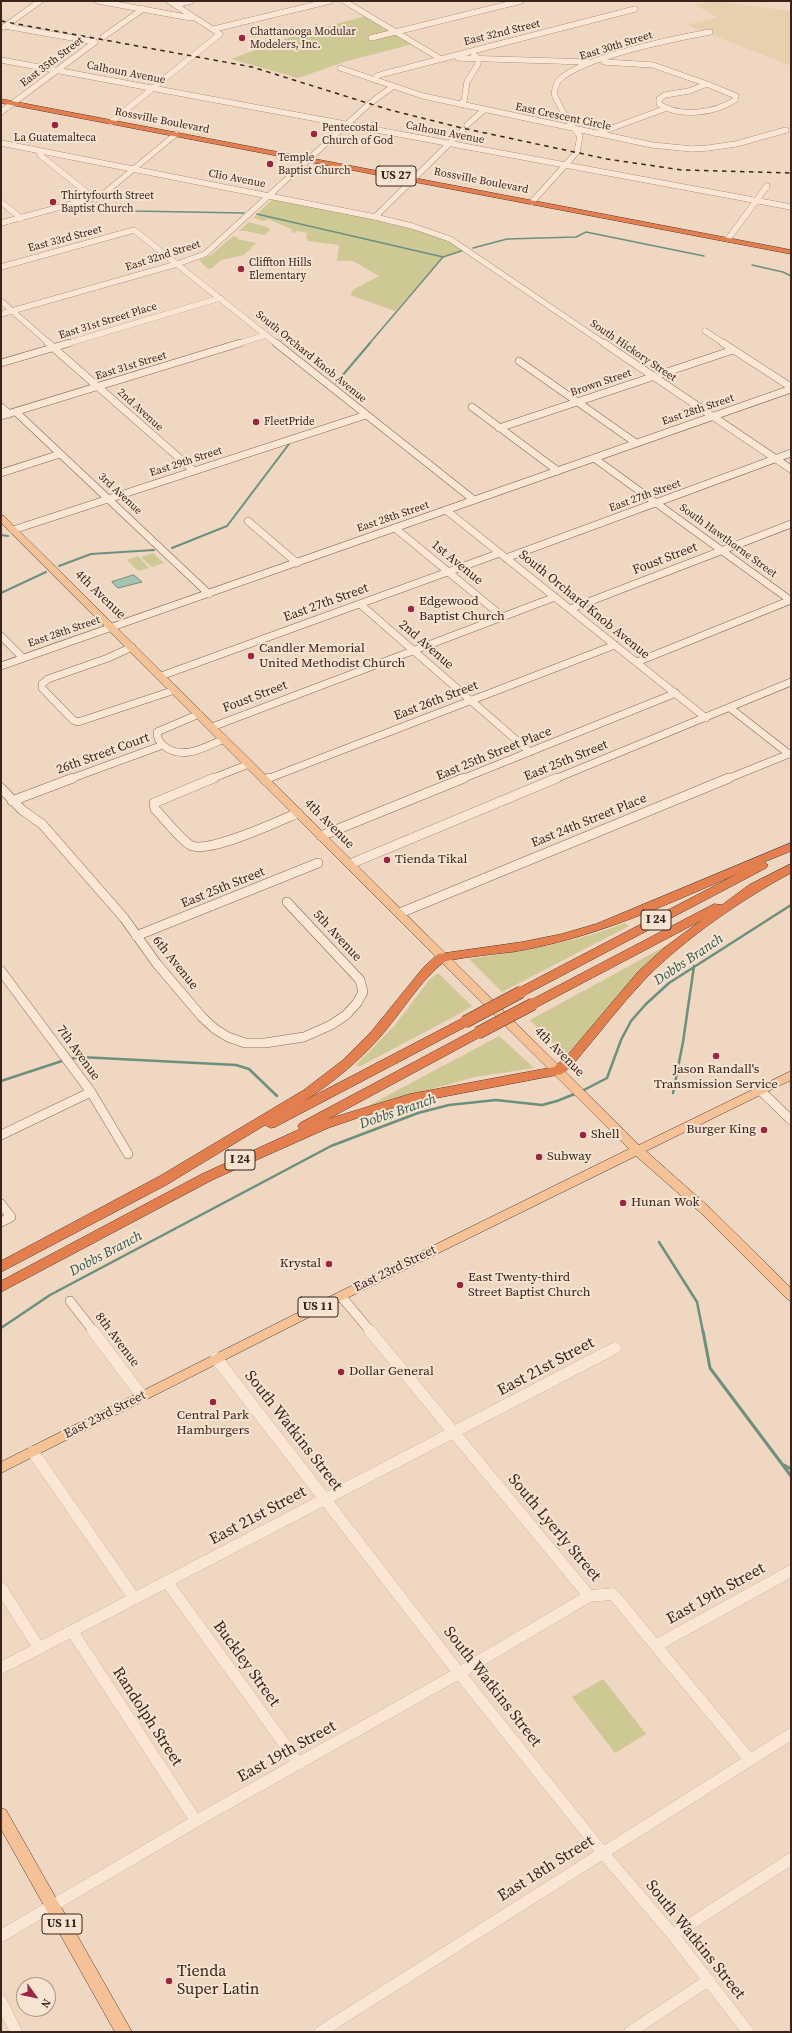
<!DOCTYPE html>
<html>
<head>
<meta charset="utf-8">
<style>
  body { margin:0 }
  #map { position:relative; width:792px; height:2033px; overflow:hidden; background:#f0d7c1; font-family:"Source Serif 4",serif }
  canvas { display:block }
  .frame { position:absolute; inset:0; border:2px solid #39241d; pointer-events:none }
  .north { position:absolute; left:16px; top:1977px; width:40px; height:40px; box-sizing:border-box; background:#f7e3d1; border:1px solid #ab9789; border-radius:50%; rotate:123deg; font-size:11px; font-weight:700; line-height:16px; text-align:center; color:#39241d }
  .north::after { content:''; display:block; margin:auto; width:14px; height:18px; background:#9b2641; clip-path:polygon(50% 0,100% 100%,50% 72%,0 100%) }
</style>
</head>
<body>
<div id="map">
<canvas width="792" height="2033"></canvas>
<div class="frame"></div>
<div class="north">N</div>
</div>
<script>
const g = document.querySelector('canvas').getContext('2d');
g.lineJoin = 'round';
function paint(path, color) {
  g.fillStyle = color;
  g.fill(path, 'evenodd');
}
function strokePath(path, color, width, dash) {
  g.strokeStyle = color;
  g.lineWidth = width;
  g.lineCap = dash ? 'butt' : 'round';
  g.setLineDash(dash || []);
  g.stroke(path);
}
function drawText(font, color, halo, rows, align = 'center') {
  g.font = font + ' "Source Serif 4",serif';
  g.lineWidth = 4;
  g.setLineDash([]);
  g.textBaseline = 'middle';
  g.strokeStyle = halo;
  g.fillStyle = color;
  for (const [text, x, y, turn = 0] of rows) {
    g.save();
    g.translate(x, y);
    g.rotate((+turn || 0) * Math.PI / 180);
    g.textAlign = isNaN(turn) ? turn : align;
    if (halo) g.strokeText(text, 0, 0);
    g.fillText(text, 0, 0);
    g.restore();
  }
}
paint(new Path2D(`
  M714,1L791,11V66L687,25L717,17L695,5Z`), '#e6d0ae');
paint(new Path2D(`
  M365,16L413,44L347,61L298,78L231,59L293,36Z
  M273,199L382,220L443,238L465,251L443,257L395,311L350,295L354,289L379,276L353,261H337L339,245L308,241L306,236L308,233L297,231L294,233L291,232L293,230L269,219L264,221L253,218Z
  M249,222L267,227L270,230L265,235L246,231H239Z
  M233,236L238,237L237,239L256,243L244,255L221,260L212,268L208,269L199,260L210,256Z
  M153,553L164,563L152,567L141,557Z
  M138,556L149,568L138,571L127,560Z
  M625,923L629,926L502,992L469,959C522,951 575,943 625,923Z
  M675,941L623,992L568,1053L565,1055L530,1020Z
  M438,973L472,1006L457,1015L359,1067L356,1065L395,1025L430,979Z
  M499,1036L534,1068L475,1077L366,1107Z
  M603,1679L646,1734L615,1753L572,1697Z`), '#cec895');
const water = new Path2D(`
  M134,575L142,582L118,588L112,582Z`);
paint(water, '#a4c2b2');
strokePath(water, '#6b907e', 1);
strokePath(new Path2D(`
  M103,204L133,211L244,213
  M257,214L443,257
  M473,248L507,239L576,237L586,232L704,256
  M752,265L783,272L791,276
  M369,344L443,257L461,251`), '#6b907e', 1.5);
strokePath(new Path2D(`
  M336,383L370,343
  M1,535L8,536
  M172,548L227,526L289,444
  M59,566L91,554L154,550
  M1,593L46,572`), '#6b907e', 2);
strokePath(new Path2D(`
  M70,1059L80,1057L236,1065L249,1069L277,1096
  M1,1081L65,1060
  M582,1091L607,1078L621,1040L631,1021L646,1004L669,983L791,905
  M673,1093L683,1042L694,966
  M659,1242L697,1302L703,1332
  M1,1328L50,1295L331,1146L418,1113L449,1105L496,1100L542,1105L557,1101L577,1093`), '#6b907e', 2.5);
strokePath(new Path2D(`
  M703,1331L710,1368L791,1476
  M784,1465L791,1469`), '#6b907e', 3);
const minorFar3 = new Path2D(`
  M98,1L191,18
  M344,1L441,59
  M175,5L191,1
  M5,26L95,42
  M4,27L40,1
  M214,29L330,1
  M103,37L143,9
  M371,38L521,1
  M458,58L589,62
  M1,60L791,207
  M604,62L653,65L707,84
  M340,68L423,96L652,145L692,149L708,148L736,144L786,130
  M375,80L377,76L383,74L635,9
  M707,84L736,96L735,100C715,113 680,118 659,104V99L665,95L689,91Z
  M460,104L464,101L467,82L478,64V58L474,55
  M1,112L95,42
  M111,122L220,34L169,1
  M467,125L484,110
  M596,134L664,109
  M1,143L375,217L412,226L450,239L605,344
  M39,151L40,155L95,199
  M1,202L21,218
  M532,202L577,152L580,136L565,116L554,94C555,89 556,83 559,80C582,57 677,38 710,32
  M375,217L463,130
  M1,223L101,196L176,134
  M728,239L767,186
  M1,267L134,230L277,344
  M1,301L50,344
  M1,314L177,264L205,254L369,104L392,87
  M705,331L725,344
  M66,344L220,298
  M237,344L266,335`);
const minorFar2 = new Path2D(`
  M48,343L194,471
  M276,343L474,500
  M604,343L791,469
  M723,343L791,387
  M519,361L636,443
  M1,363L69,343
  M1,407L9,414
  M472,407L558,471
  M16,412L209,594
  M1,416L240,343
  M499,428L733,350
  M594,458L790,600
  M1,473L60,454
  M446,510L706,718
  M248,521L297,563
  M395,528L503,617
  M13,530L366,415
  M506,558L791,453
  M360,604L530,752
  M570,609L791,524
  M1,636L23,658
  M132,647L108,658L48,679L42,684V688L73,720L78,722L175,690
  M637,662L791,600
  M1,666L791,389
  M161,676L500,553
  M730,708L789,754
  M199,714L157,732C157,738 159,742 164,746C183,761 205,747 224,739
  M212,727L555,597
  M70,779L163,745
  M211,779L249,764
  M267,779L615,645
  M462,779L676,693
  M555,779L791,682
  M727,779L789,754`);
const minorFar1 = new Path2D(`
  M214,778L154,803L155,809C164,818 180,839 190,845C207,855 279,821 298,813
  M265,780L269,778
  M1,788L22,810L42,824L124,918L157,964L202,1017L215,1029L228,1037L245,1043H265L304,1037L331,1025L346,1015L357,1003L363,992L360,980L287,902
  M12,801L73,778
  M321,836L464,778
  M350,864L557,778
  M400,913L729,778
  M136,936L318,863
  M1,971L91,1092L128,1154
  M760,1090L791,1120
  M1,1135L91,1092
  M1,1204L11,1217L1,1222
  M341,1296L371,1332
  M70,1301L94,1332`);
const minor = new Path2D(`
  M93,1331L142,1396
  M370,1331L589,1596L613,1594L750,1760
  M216,1358L459,1673L603,1853L673,1935L748,2032
  M33,1452L134,1598
  M167,1582L299,1764
  M1,1588L39,1648
  M72,1631L196,1821
  M657,1645L791,1571
  M1,1668L615,1348
  M673,1935L791,1859
  M1,1936L196,1821L459,1673L589,1596
  M1,2001L16,2032
  M320,2032L791,1734
  M630,2032L709,1980`);
const major = new Path2D(`
  M1,515L4,516L639,1145L791,1071V1080L646,1151L710,1208L791,1288V1301L787,1299L702,1214L636,1156L345,1299L1,1473V1462L337,1293L629,1149L1,523Z
  M1,1808L6,1810L132,2032H115L1,1829Z`);
const highway = new Path2D(`
  M1,99L791,250V254L1,103Z
  M791,843V851L764,862L768,865L766,868L525,995H517L515,992L517,989L737,874C661,907 595,938 512,952C502,953 448,959 444,962C422,978 399,1016 380,1037C358,1062 331,1084 304,1101L461,1019H469L471,1022L469,1025L275,1127L271,1128L265,1125L166,1185L1,1272V1261L160,1176L304,1090L343,1060L371,1032L423,968L438,954L522,942L562,934L596,924Z
  M791,864V873C742,899 686,938 647,977C621,1004 598,1035 574,1063L562,1074L410,1103L357,1118L328,1128L214,1179L1,1292V1281L202,1174L300,1129L298,1126L300,1123L474,1030L478,1029L484,1033L482,1036L328,1119L410,1094L554,1067L566,1057L638,972L664,948L702,920L537,1007H529L527,1004L529,1001L714,904L722,905L749,885Z`);
strokePath(minorFar3, '#8a6758', 6);
strokePath(minorFar2, '#8a6758', 8);
strokePath(minorFar1, '#8a6758', 10);
strokePath(minor, '#8a6758', 12);
strokePath(major, '#57372c', 1);
strokePath(highway, '#57372c', 1);
strokePath(minorFar3, '#fae6d5', 5.5);
strokePath(minorFar2, '#fae6d5', 7);
strokePath(minorFar1, '#fae6d5', 9);
strokePath(minor, '#fae6d5', 12);
paint(major, '#f5c297');
paint(highway, '#e37f4e');
strokePath(new Path2D(`
  M1,21L252,67L390,110L462,128L607,159L682,170L791,173`), '#39241d', 1.5, [4.5, 4.5]);
const highwayBridge = new Path2D(`
  M465,1022L521,992
  M478,1033L533,1004`);
strokePath(highwayBridge, '#57372c', 13, []);
strokePath(highwayBridge, '#e37f4e', 12);
for (const [x, y, r, color] of [
  [242,38,4,"#9b2641"],
  [55,125,4,"#9b2641"],
  [314,134,4,"#9b2641"],
  [270,164,4,"#9b2641"],
  [53,202,4,"#9b2641"],
  [241,269,4,"#9b2641"],
  [256,422,4,"#9b2641"],
  [411,609,4,"#9b2641"],
  [251,656,4,"#9b2641"],
  [387,860,4,"#9b2641"],
  [716,1056,4,"#9b2641"],
  [764,1130,4,"#9b2641"],
  [583,1135,4,"#9b2641"],
  [539,1157,4,"#9b2641"],
  [623,1203,4,"#9b2641"],
  [329,1264,4,"#9b2641"],
  [460,1285,4,"#9b2641"],
  [341,1372,4,"#9b2641"],
  [213,1402,4,"#9b2641"],
  [169,1981,4,"#9b2641"]
]) {
  const dot = new Path2D();
  dot.arc(x, y, r, 0, 2 * Math.PI);
  g.fillStyle = color;
  g.fill(dot);
  strokePath(dot, '#f7e3d1', 1.5);
}
drawText('11px', '#39241d', '#f7e3d1', [
  ["Chattanooga Modular",250,32],
  ["Modelers, Inc.",250,45],
  ["Pentecostal",322,128],
  ["Church of God",322,141],
  ["La Guatemalteca",55,138,"center"],
  ["Temple",278,158],
  ["Baptist Church",278,171],
  ["Thirtyfourth Street",61,196],
  ["Baptist Church",61,209],
  ["Cliffton Hills",249,263],
  ["Elementary",249,276],
  ["FleetPride",264,422]
], 'left');
drawText('11px', '#39241d', '#f7e3d1', [
  ["East 32nd Street",502,33,-14],
  ["East 30th Street",616,46,-17],
  ["East 35th Street",52,62,-37],
  ["Calhoun Avenue",126,73,11],
  ["East Crescent Circle",563,117,12],
  ["Rossville Boulevard",162,121,11],
  ["Calhoun Avenue",445,133,11],
  ["Clio Avenue",237,179,11],
  ["Rossville Boulevard",481,181,11],
  ["East 33rd Street",65,239,-15],
  ["East 32nd Street",163,256,-18],
  ["East 31st Street Place",108,321,-17],
  ["South Hickory Street",633,351,34],
  ["South Orchard Knob Avenue",311,357,39],
  ["East 31st Street",131,366,-17],
  ["Brown Street",601,383,-19],
  ["2nd Avenue",140,410,42],
  ["East 28th Street",698,410,-19],
  ["East 29th Street",186,462,-18],
  ["3rd Avenue",120,494,43],
  ["East 27th Street",645,496,-20],
  ["East 28th Street",393,517,-19],
  ["South Hawthorne Street",728,541,36],
  ["East 28th Street",64,632,-19]
]);
for (const [x, y, w] of [
  [396,176,40],
  [656,920,30],
  [240,1160,30],
  [318,1307,40],
  [62,1924,40]
]) {
  const box = new Path2D();
  box.roundRect(x - w / 2, y - 10, w, 20, 3);
  g.fillStyle = '#f7e3d1';
  g.fill(box);
  strokePath(box, '#39241d', 1);
}
drawText('bold 12px', '#39241d', null, [
  ["US 27",396,176],
  ["I 24",656,920],
  ["I 24",240,1160],
  ["US 11",318,1307],
  ["US 11",62,1924]
]);
drawText('13px', '#39241d', '#f7e3d1', [
  ["Foust Street",665,559,-21],
  ["1st Avenue",457,563,39],
  ["4th Avenue",100,595,44],
  ["East 27th Street",326,603,-20],
  ["South Orchard Knob Avenue",584,605,39],
  ["2nd Avenue",426,645,41],
  ["Foust Street",255,697,-21],
  ["East 26th Street",436,701,-21],
  ["26th Street Court",103,754,-20],
  ["East 25th Street Place",494,754,-22],
  ["East 25th Street",566,761,-22],
  ["East 24th Street Place",589,821,-22],
  ["4th Avenue",329,824,45],
  ["East 25th Street",223,888,-22],
  ["5th Avenue",337,936,47],
  ["6th Avenue",175,963,51],
  ["4th Avenue",559,1052,45],
  ["7th Avenue",78,1053,54],
  ["East 23rd Street",395,1269,-26],
  ["8th Avenue",117,1340,53],
  ["East 23rd Street",105,1415,-27]
]);
drawText('13px', '#39241d', '#f7e3d1', [
  ["Edgewood",419,602],
  ["Baptist Church",419,617],
  ["Candler Memorial",259,649],
  ["United Methodist Church",259,664],
  ["Tienda Tikal",395,860],
  ["Jason Randall's",716,1070,"center"],
  ["Transmission Service",716,1085,"center"],
  ["Burger King",756,1130,"right"],
  ["Shell",591,1135],
  ["Subway",547,1157],
  ["Hunan Wok",631,1203],
  ["Krystal",321,1264,"right"],
  ["East Twenty-third",468,1278],
  ["Street Baptist Church",468,1293],
  ["Dollar General",349,1372],
  ["Central Park",213,1416,"center"],
  ["Hamburgers",213,1431,"center"]
], 'left');
drawText('italic 14px', '#2b594c', '#f7e3d1', [
  ["Dobbs Branch",689,960,-34],
  ["Dobbs Branch",398,1112,-19],
  ["Dobbs Branch",106,1254,-28]
]);
drawText('16px', '#39241d', '#f7e3d1', [
  ["East 21st Street",546,1367,-28],
  ["South Watkins Street",293,1431,52],
  ["East 21st Street",258,1516,-28],
  ["South Lyerly Street",554,1528,50],
  ["East 19th Street",716,1594,-29],
  ["Buckley Street",246,1664,54],
  ["South Watkins Street",492,1687,52],
  ["Randolph Street",147,1717,57],
  ["East 19th Street",287,1752,-29],
  ["East 18th Street",546,1869,-32],
  ["South Watkins Street",695,1940,51]
]);
drawText('16px', '#39241d', '#f7e3d1', [
  ["Tienda",177,1972],
  ["Super Latin",177,1990]
], 'left');
</script>
</body>
</html>
